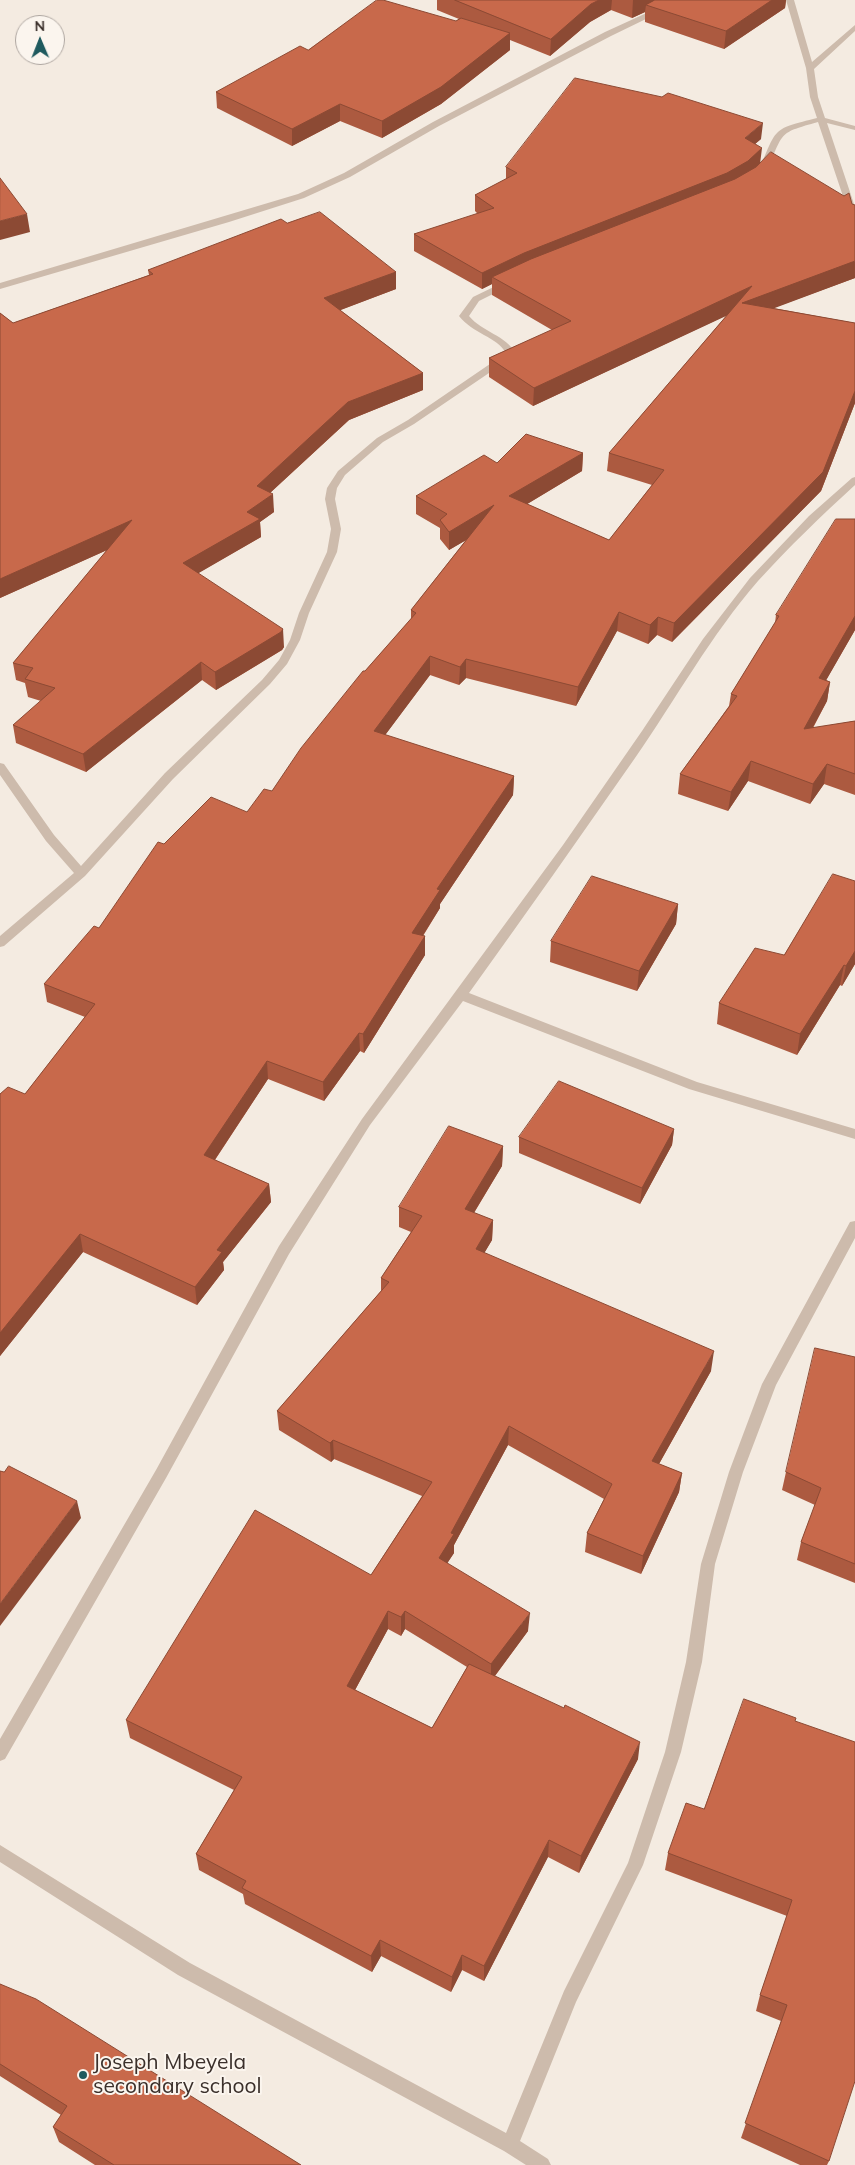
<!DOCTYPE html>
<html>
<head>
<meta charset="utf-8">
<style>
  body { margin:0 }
  #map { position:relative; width:855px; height:2165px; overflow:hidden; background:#f4ebe1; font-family:Mulish,sans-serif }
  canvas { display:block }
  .north { position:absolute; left:15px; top:15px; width:50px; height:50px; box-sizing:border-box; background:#fbf5ee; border:1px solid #aea6a0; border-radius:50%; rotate:359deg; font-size:14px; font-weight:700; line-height:20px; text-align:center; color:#3b302b }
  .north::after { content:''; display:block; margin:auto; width:18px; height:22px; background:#1f5a5e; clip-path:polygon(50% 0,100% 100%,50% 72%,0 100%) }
</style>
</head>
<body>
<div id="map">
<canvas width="855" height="2165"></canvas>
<div class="north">N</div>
</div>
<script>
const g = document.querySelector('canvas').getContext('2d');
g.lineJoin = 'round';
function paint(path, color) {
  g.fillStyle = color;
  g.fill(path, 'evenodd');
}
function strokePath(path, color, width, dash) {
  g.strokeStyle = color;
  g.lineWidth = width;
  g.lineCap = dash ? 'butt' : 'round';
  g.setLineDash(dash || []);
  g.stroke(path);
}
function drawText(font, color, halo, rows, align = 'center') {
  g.font = font + ' Mulish,sans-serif';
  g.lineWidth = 4;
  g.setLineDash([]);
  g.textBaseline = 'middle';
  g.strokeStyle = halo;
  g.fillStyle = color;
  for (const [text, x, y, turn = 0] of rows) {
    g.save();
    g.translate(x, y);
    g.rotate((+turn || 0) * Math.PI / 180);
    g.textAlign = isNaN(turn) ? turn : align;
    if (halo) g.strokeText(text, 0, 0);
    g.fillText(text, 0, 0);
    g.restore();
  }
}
paint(new Path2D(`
  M675,0H685L611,36L439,126L350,177L304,198L229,222L0,289V283L298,194L344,173L433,122L605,32Z
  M786,0H794L812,62L855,25V31L814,69L818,97L825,118L855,126V130L827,123L855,207V223L851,220L818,122C779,133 784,131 768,168L764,171L760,168C777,127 773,129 817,118L810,97L806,68Z
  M508,280L512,283L511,285L479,301L469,316C482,332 506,335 516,354L514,356L414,424L383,442L345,475L337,488L335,499L341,529L337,552L309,613L300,640L287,664L270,684L173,779L85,876L4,946L0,947V936L74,873L46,841L0,775V763L4,764L54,835L81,866L165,773L262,680L279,660L290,640L299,613L327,552L331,529L325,499L327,488L338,471L377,438L408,420L506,353C497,337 472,333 459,316L473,297Z
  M855,477V485C821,516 789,547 758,581C711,635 676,699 635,758C580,837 525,915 469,993L697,1082L855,1129V1139L689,1089L463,1001L370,1125L289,1254L166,1478L5,1759L0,1761V1739L156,1470L279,1246L362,1119L563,845L642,731L703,639L750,578L809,516L852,478Z
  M855,1221V1238L776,1385L743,1472L715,1564L702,1662L681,1752L643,1865L576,2002L520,2141L548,2159L551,2165H526L504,2151L178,1975L0,1862V1845L190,1963L506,2133L564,1991L628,1863L665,1752L686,1662L701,1564L729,1472L762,1384L850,1222Z`), '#cdbbac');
paint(new Path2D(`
  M437,0H786L785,8L724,49L645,22V12L632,18L611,10L590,22L550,56L510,40V50L441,104L382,138L340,121L292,146L217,108L216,92L308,50L456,21L459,19L437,10Z
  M761,139L755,144L760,163L855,278L773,308L855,323V403L821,491L672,642L657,635L648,644L617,631L576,706L466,678L459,685L430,675L385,735L514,776L513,795L440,904V908L423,936H425V955L364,1053L360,1051L324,1101L268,1079L215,1160L269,1184L271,1202L223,1262L224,1270L197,1305L83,1252L0,1356V1094H25L85,1017L47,1002L44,984L99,928L164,844L247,812L272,791L365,671L411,619V610L466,540L449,550L440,539V528L416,514V496L497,463L583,453L582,471L527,504L609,540L652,485L607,471L609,453L727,315L533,406L489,377V358L552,330L492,295V284L482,289L414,251V234L478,214L475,211V195L506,179V167Z
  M287,223L396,272V289L340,310L423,373V390L349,420L270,493L274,512L260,522L261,537L198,573L284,647L282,650L216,690L202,680L86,772L16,743L13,725L41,701L28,697L25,683L16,680L13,663L107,550L0,598V313L13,323L149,275L148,270Z
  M855,519V630L826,680L830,682L827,701L813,728L855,721V795L824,784L810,804L748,781L728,811L678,794L680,774L729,706L731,694L775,623L776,615Z
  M855,881V964L842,986L840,985L797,1055L717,1024L719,1003L784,955Z
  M678,904L676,924L637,991L550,962L551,941Z
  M674,1129L672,1145L640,1204L519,1153V1137Z
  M503,1146L502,1166L474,1213L493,1220L492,1240L484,1253L711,1371L659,1464L682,1473L679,1492L641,1574L585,1552L587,1533L604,1499L508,1445L454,1545V1553L447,1563L528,1631L495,1676L638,1759L579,1873L548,1857L484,1981L462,1970L451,1992L381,1956L372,1972L245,1904L243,1894L199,1870L196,1854L234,1790L130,1738L126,1720L371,1575L422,1496L334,1459L331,1462L279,1430L277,1411L381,1291V1278L411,1232L399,1227V1207ZM388,1629L401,1636L405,1629L467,1667L432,1728L355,1690Z
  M855,1357V1583L797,1560L801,1542L815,1505L782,1490L786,1472Z
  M796,1721L829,2161L827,2165H800L741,2138L781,2021L756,2011L760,1995L787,1916L665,1870L668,1853Z
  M0,1984L301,2165H95L59,2142L53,2127L61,2115L0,2076Z`), '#ac5a40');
paint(new Path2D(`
  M599,0H612L611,10L590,22L550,56L551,39L591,4Z
  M633,0H671L646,5L645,12L632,18Z
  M772,0H786L785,8L724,49L726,31Z
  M510,33V50L441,104L382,138V121Z
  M340,104V121L292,146V129Z
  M763,123L761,139L743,154L745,138Z
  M762,148L760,164L746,177L492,277V284L482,289V273L524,253Z
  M27,214L30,232L0,240V221Z
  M855,261V278L740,321L741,309L533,406L534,388L752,286Z
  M396,272V289L325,316L324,298Z
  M423,373V390L349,420L258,504L257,486L348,402Z
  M855,391V403L821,491L672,642L674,623Z
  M583,453L582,471L509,515V496Z
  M273,494L274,512L260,522L261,537L185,581L183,563L247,512Z
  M494,505V524L449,550V532Z
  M132,520L134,538L0,598V579Z
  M619,612L617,631L576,706L578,687Z
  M855,616V630L816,698L819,678Z
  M658,617L657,635L648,644L650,625Z
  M283,629L284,647L282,650L216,690L215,672Z
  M430,656V675L374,750V731Z
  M466,659V678L459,685L460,667Z
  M201,662L202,680L86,772L83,754Z
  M830,682L827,701L801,749L804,729Z
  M751,761L748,781L728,811L731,792Z
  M827,764L824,784L810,804L813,784Z
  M514,776L513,795L440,904V908L413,951L412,933L437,889Z
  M678,904L676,924L637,991L639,971Z
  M425,936V955L364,1053L363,1034Z
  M855,951V964L842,986L846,966Z
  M844,965L840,985L797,1055L800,1034Z
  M359,1033L360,1051L324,1101L323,1082Z
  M267,1061L268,1079L206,1173L204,1155Z
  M674,1129L672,1145L640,1204L642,1188Z
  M503,1146L502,1166L464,1229L465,1209Z
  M269,1184L271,1202L223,1262L224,1270L197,1305L195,1287L217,1250Z
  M493,1220L492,1240L475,1269L476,1249Z
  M80,1234L83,1252L0,1356V1333Z
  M714,1351L711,1371L650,1480L652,1461Z
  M509,1426L508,1445L454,1545V1553L439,1576V1558L451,1533Z
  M333,1440L334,1459L331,1462L330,1443Z
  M682,1473L679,1492L641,1574L643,1556Z
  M77,1501L81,1518L0,1626V1604Z
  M388,1611V1629L348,1703L347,1686Z
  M405,1611V1629L401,1636V1617Z
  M530,1613L528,1631L491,1681V1664Z
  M640,1742L638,1759L579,1873L581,1856Z
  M549,1840L548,1857L484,1981V1966Z
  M380,1940L381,1956L372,1972L371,1956Z
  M462,1955V1970L451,1992L452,1977Z`), '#8c4a34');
const building = new Path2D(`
  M377,0H383L456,21L461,18L510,33L441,87L382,121L340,104L292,129L216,92L300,46L308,50Z
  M455,0H599L591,4L551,39Z
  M655,0H772L726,31L646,5Z
  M575,78L662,97L668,93L763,123L745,138L762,148L748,161L727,173L524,253L482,273L414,234L494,208L475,195L517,173L506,167Z
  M771,152L844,196L849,193L852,204L855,205V261L742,303L855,323V391L823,472L674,623L658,617L650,625L619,612L578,687L466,659L460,667L430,656L374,731L514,776L437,889L440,890L412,933L425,936L363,1034L359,1033L323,1082L267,1061L204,1155L269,1184L217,1250L222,1252L195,1287L80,1234L0,1333V1094L8,1087L25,1094L95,1004L44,984L94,926L99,928L158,842L164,844L211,797L247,812L264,789L272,791L301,748L363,671H365L416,613L411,610L494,505L449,532L440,520L447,514L416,496L484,455L497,463L526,434L583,453L509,496L609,540L664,470L609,453L752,286L534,388L489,358L571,321L492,277L531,259L735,179L756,167Z
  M0,178L27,214L0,221Z
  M320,212L396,272L324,298L423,373L348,402L257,486L273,494L247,512L260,519L183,563L283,629L281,632L215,672L201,662L83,754L13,725L55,688L25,679L33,668L13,663L132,520L0,579V313L13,323L153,274L148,270L281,219L287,223Z
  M836,519H855V616L819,678L830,682L804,729L855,721V774L827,764L813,784L751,761L731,792L680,774L737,696L731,694L779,616L776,615Z
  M833,874L855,881V951L846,966L844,965L800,1034L719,1003L755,948L784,955Z
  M592,876L678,904L639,971L551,941Z
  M559,1081L674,1129L642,1188L519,1137Z
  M449,1126L503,1146L465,1209L493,1220L476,1249L714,1351L652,1461L682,1473L643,1556L587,1533L612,1484L509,1426L451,1533L454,1534L439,1558L530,1613L491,1664L405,1611L401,1617L388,1611L347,1686L432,1728L469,1664L564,1708L565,1705L640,1742L581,1856L549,1840L484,1966L462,1955L452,1977L380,1940L371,1956L242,1888L246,1881L196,1854L242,1777L126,1720L255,1510L371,1575L432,1482L333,1440L330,1443L277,1411L389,1282L381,1278L422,1216L399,1207Z
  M815,1348L855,1357V1564L801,1542L821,1488L786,1472Z
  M9,1466L77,1501L0,1604V1471L4,1472Z
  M744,1699L796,1718L795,1721L855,1742V2081L829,2161L745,2123L787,2005L760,1995L792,1900L668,1853L686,1803L704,1809Z
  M0,1984L36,1999L301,2165H114L53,2127L67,2106L0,2064Z`);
paint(building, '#c8694b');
strokePath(building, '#8c4a34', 1);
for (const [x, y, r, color] of [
  [83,2075,5,"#1f5a5e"]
]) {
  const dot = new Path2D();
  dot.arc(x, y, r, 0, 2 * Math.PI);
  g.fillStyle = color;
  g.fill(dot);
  strokePath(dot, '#fbf5ee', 2);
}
drawText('21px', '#3b302b', '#fbf5ee', [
  ["Joseph Mbeyela",93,2063],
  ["secondary school",93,2087]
], 'left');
</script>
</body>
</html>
